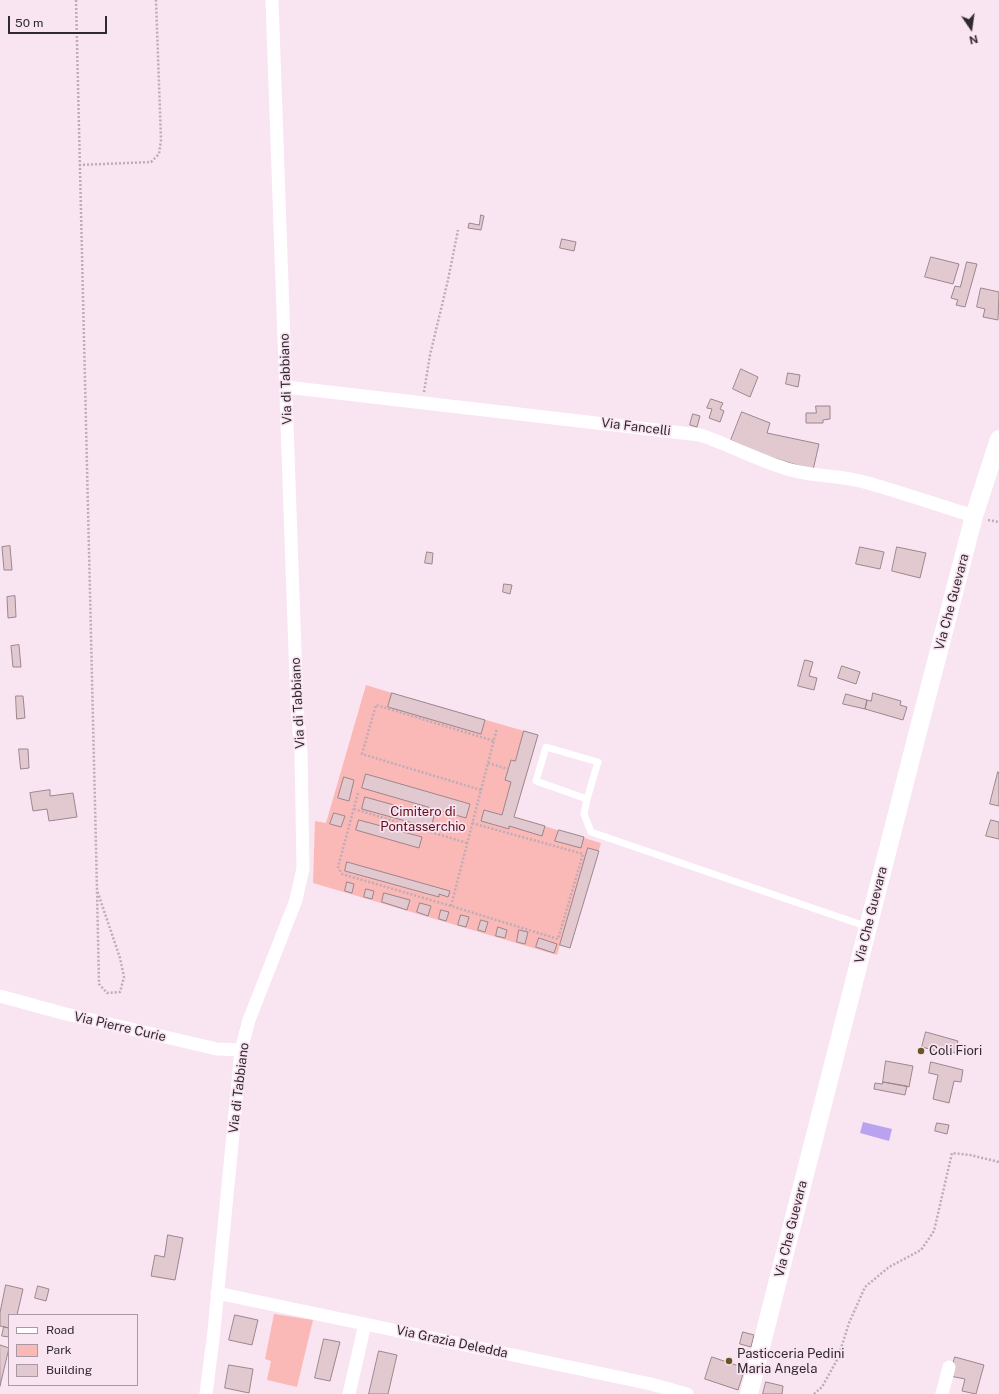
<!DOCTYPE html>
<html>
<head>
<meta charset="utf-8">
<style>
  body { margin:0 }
  #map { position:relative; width:999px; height:1394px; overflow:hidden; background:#f9e4f2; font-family:"Public Sans",sans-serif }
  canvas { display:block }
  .legend { position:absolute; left:8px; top:1314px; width:130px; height:72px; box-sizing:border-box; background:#f9e4f2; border:1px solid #a999a4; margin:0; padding:5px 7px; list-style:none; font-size:12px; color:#30292e }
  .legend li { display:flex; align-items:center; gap:8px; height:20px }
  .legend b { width:20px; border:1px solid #a999a4 }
  .north { position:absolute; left:951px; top:8px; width:40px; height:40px; -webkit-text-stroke:3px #f9e4f2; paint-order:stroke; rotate:167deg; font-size:11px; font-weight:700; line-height:16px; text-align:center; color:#30292e }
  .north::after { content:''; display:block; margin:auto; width:14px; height:18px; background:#30292e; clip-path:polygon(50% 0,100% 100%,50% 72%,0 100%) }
  .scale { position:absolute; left:8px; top:16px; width:99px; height:18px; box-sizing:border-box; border:2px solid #30292e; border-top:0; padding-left:5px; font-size:12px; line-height:14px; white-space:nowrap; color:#30292e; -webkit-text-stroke:3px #f9e4f2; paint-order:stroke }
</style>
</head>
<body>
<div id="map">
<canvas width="999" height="1394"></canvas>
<ul class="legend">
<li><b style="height:5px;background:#fff"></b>Road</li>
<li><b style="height:11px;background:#fab9b7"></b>Park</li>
<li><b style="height:11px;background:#e2c9d0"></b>Building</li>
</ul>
<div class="north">N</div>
<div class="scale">50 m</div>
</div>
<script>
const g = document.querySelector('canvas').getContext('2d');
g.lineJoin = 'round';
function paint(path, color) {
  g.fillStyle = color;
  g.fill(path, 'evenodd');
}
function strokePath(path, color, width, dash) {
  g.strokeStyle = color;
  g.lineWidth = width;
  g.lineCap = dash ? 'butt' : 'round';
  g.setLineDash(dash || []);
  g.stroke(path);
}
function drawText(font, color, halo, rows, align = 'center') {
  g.font = font + ' "Public Sans",sans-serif';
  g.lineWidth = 3.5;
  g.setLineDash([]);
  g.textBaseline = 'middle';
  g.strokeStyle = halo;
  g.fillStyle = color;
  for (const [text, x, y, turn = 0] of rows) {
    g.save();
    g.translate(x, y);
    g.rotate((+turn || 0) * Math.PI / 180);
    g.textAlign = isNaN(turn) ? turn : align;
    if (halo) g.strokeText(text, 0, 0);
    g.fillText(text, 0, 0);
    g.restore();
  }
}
paint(new Path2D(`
  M366,685L392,693L538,735L514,817L601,843L570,948L560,945L557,955L313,883L315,821L326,823Z
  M274,1314L313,1320L297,1387L267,1380L271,1361L265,1359Z`), '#fab9b7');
paint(new Path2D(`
  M863,1122L892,1129L889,1141L860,1133Z`), '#baa3ee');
const building = new Path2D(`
  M481,215L484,216L481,230L468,228L469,223L479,225Z
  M562,239L576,242L574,251L560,248Z
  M931,257L959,264L953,284L925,277Z
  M967,262L977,264L965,307L956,305L958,300L951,298L955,286L960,287Z
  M981,288L999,292L998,320L983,317L985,309L977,307Z
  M741,369L758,377L750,397L733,389Z
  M788,373L800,375L798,387L786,384Z
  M711,399L723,403L720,409L724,411L720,422L709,418L712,409L707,408Z
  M816,406H830V419L823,420V423H806V413H816Z
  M742,412L770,423L767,433L819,444L813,470L761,454L731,440Z
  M693,414L700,416L697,427L690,425Z
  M10,546L12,570H4L2,547Z
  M860,547L884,552L880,569L856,564Z
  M897,547L926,553L920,578L892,571Z
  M427,552L433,553L432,564L425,563Z
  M504,584L512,585L510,594L503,592Z
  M15,596L16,617L8,618L7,597Z
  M19,645L21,667H13L11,646Z
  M805,660L813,662L809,676L817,678L814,690L798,686Z
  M842,666L860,672L856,684L838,678Z
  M392,693L485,720L481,734L388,707Z
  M873,693L901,701L900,705L907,707L903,720L865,709L867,700L871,701Z
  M846,694L867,700L865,709L843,704Z
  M16,696H23L25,718L17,719Z
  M524,731L538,735L514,817L545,826L542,836L509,826V829L481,821L484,810L502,815L511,782L505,780L511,760L515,761Z
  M19,749H28L29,768L21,769Z
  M998,772L999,773V806L990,804Z
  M366,774L470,804L466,818L362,788Z
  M344,777L354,780L349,801L338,798Z
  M50,790V796L73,793L77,817L49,821L47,809L33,811L30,793Z
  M365,797L434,816L431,828L362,809Z
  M334,813L345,816L341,827L330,824Z
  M359,820L422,837L419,848L356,830Z
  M991,820L999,822V839L986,836Z
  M559,830L584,837L581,848L555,841Z
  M588,848L599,851L570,948L560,945Z
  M347,862L450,891L448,897L439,894V897L345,871Z
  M347,882L354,884L352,893L345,891Z
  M366,889L374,891L372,899L364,897Z
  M384,893L410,900L407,910L382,902Z
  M420,903L431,906L428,916L417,912Z
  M441,910L449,912L446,921L439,919Z
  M461,915L469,917L466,927L458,925Z
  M481,920L488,922L485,932L478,930Z
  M498,927L507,930L505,938L496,936Z
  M519,930L528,932L525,944L517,942Z
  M539,938L557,944L554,953L536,947Z
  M926,1032L958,1041L955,1053L945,1050L944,1053L922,1047Z
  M886,1061L913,1066L909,1087L883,1082Z
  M931,1062L963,1070L961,1082L954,1081L949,1103L933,1099L938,1075L929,1073Z
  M883,1082L907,1086L905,1095L874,1089L875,1083L882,1084Z
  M937,1123L949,1125L947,1134L935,1131Z
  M168,1235L183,1238L175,1280L151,1276L155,1255L164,1257Z
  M6,1285L23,1289L17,1315H9V1328L0,1326V1313Z
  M38,1286L49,1289L46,1301L35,1298Z
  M235,1315L258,1320L252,1345L229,1340Z
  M4,1327L9,1328V1337L2,1336Z
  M743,1332L754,1335L751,1347L740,1344Z
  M324,1339L340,1342L330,1381L315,1378Z
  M0,1345L9,1348L0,1386Z
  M379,1351L397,1355L388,1394H369Z
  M712,1357L745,1368L738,1390L705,1379Z
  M955,1357L984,1365L976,1394L962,1391L965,1379L950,1376Z
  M229,1365L253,1369L249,1393L225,1388Z
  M766,1382L783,1386L782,1394H763Z`);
paint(building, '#e2c9d0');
strokePath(building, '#9c868c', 1);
strokePath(new Path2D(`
  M76,0L97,890L99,984L107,993L120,992L124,977L120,958L97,890
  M79,165L151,162L159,154L161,140L156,0
  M424,392L430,355L448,280L458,230
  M988,520L999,522
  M488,763L508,769
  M481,790L362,754L376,705L494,741
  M358,793L338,867L342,874L451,906L558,939L583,854L472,823
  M354,809L467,843
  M451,906L497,728
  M814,1394L822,1387L838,1358L849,1323L865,1287L889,1267L921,1250L934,1231L952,1153L970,1155L999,1162`), '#bdacb7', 2.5, [2, 2]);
strokePath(new Path2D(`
  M587,799L598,762L546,747L536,781L587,799L584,814L591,832L868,927`), '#fff', 7);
strokePath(new Path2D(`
  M286,387L700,435C731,445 760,462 791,470C815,477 840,475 864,482C901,492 937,505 974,516
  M0,996L62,1013L217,1049L241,1050
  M217,1293L651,1384L687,1394
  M206,1394L214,1331L241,1050L249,1020L296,900L303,868L301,752L297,708L272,0
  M349,1394L365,1324
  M942,1394L949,1367`), '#fff', 13);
strokePath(new Path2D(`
  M749,1394L916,739L974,516L999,439`), '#fff', 18);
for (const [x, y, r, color] of [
  [921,1051,4,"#6b5323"],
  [729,1361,4,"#6b5323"]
]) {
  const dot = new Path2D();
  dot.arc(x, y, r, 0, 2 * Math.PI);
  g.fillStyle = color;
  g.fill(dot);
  strokePath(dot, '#f9e4f2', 1.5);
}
drawText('13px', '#30292e', '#f9e4f2', [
  ["Via di Tabbiano",286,379,-92],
  ["Via Fancelli",636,427,7],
  ["Via Che Guevara",952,602,-75],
  ["Via di Tabbiano",298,703,-93],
  ["Via Che Guevara",871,915,-76],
  ["Via Pierre Curie",120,1027,13],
  ["Via di Tabbiano",239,1088,-83],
  ["Via Che Guevara",791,1229,-76],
  ["Via Grazia Deledda",452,1342,12]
]);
drawText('13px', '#5e0f19', '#f9e4f2', [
  ["Cimitero di",423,812],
  ["Pontasserchio",423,827]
]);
drawText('13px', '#30292e', '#f9e4f2', [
  ["Coli Fiori",929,1051],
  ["Pasticceria Pedini",737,1354],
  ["Maria Angela",737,1369]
], 'left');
</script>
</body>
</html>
